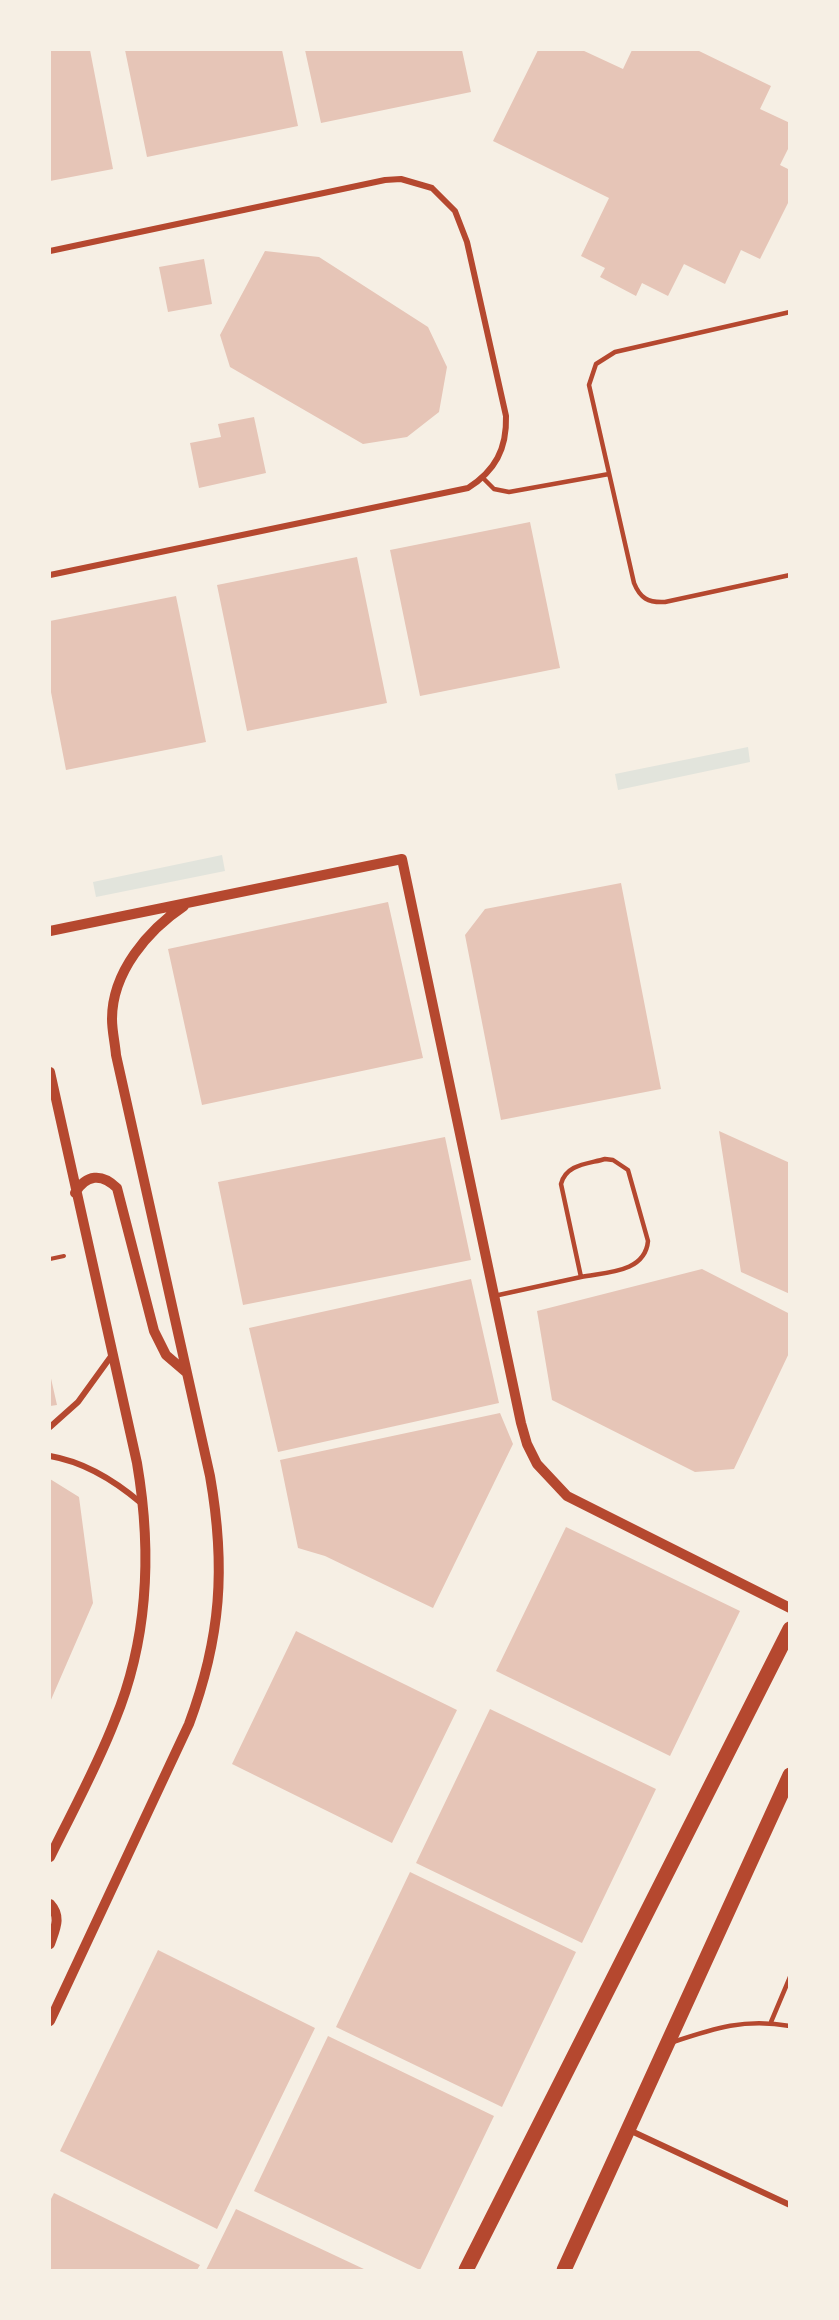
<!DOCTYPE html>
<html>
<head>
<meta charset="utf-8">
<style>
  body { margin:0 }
  #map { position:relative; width:839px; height:2320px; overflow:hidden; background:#f6efe4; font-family:"Alegreya Sans",sans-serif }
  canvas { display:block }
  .frame { position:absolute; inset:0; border:51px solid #f6efe4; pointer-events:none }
</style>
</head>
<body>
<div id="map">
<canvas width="839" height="2320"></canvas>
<div class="frame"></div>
</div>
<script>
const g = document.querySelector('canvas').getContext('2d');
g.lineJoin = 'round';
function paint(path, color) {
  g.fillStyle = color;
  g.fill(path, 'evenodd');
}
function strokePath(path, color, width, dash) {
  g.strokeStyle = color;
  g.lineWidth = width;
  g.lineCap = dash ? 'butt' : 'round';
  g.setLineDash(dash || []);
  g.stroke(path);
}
paint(new Path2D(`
  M748,747L750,762L618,790L615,774Z
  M222,855L225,871L96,897L93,882Z`), '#e2e4dc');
paint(new Path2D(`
  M50,50H90L113,169L50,181Z
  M125,50H282L298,126L147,157Z
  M305,50H462L471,92L321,123Z
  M538,50H582L623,69L632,50H697L771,86L760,109L790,123V145L780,165L790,170V199L760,259L741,250L725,284L684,264L668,296L642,283L636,296L600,277L605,268L581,256L609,198L493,141Z
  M265,251L319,257L428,327L447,367L439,412L407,437L363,444L230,367L220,335Z
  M204,259L212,304L168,312L159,267Z
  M254,417L266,473L199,488L190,443L221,437L218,424Z
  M530,522L560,668L420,696L390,550Z
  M357,557L387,703L247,731L217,585Z
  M176,596L206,742L66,770L50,687V621Z
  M621,883L661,1089L501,1120L465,935L485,909Z
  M388,902L423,1058L202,1105L168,949Z
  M719,1131L790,1163V1294L741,1272Z
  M445,1137L471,1260L243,1305L218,1182Z
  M702,1269L790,1314V1351L734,1469L695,1472L552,1400L537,1311Z
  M471,1279L499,1403L278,1452L249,1328Z
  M50,1374L57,1405L50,1406Z
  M500,1413L513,1444L433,1608L325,1556L298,1548L280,1460Z
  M50,1479L79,1497L93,1603L50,1702Z
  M566,1527L740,1611L670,1756L496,1671Z
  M296,1631L457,1710L392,1843L232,1764Z
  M490,1709L656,1789L582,1943L416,1863Z
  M410,1872L576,1952L502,2107L336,2027Z
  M158,1950L315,2028L217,2229L60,2151Z
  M328,2036L494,2116L420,2270L254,2191Z
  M54,2193L200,2265L197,2270H50V2201Z
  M236,2209L366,2270H206Z`), '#e6c5b7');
strokePath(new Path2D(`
  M50,1259L64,1256`), '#b5482f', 4);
strokePath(new Path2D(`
  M790,312L615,352L596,364L589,385L634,583C640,598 648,603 665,602L790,575
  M483,478L494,489L509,492L609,474
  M605,1159L613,1160L628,1170L648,1241C645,1273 606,1272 581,1277L561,1184C566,1164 588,1164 605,1159Z
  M494,1296L581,1277
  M771,2022L790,1977
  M673,2042C715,2028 745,2018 790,2026`), '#b5482f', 4.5);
strokePath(new Path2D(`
  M50,251L385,180L401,179L432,188L455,211L467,242L506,416C507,449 495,471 468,488L50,575
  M50,1427L78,1402L112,1355
  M50,1456C85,1462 114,1480 141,1503
  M627,2129L790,2205`), '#b5482f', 6);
strokePath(new Path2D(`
  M50,931L402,859L521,1423L527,1444L537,1464L567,1496L790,1608
  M50,1072L137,1463C152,1551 149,1637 115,1720C97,1767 72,1812 50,1857
  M75,1193C86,1174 102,1173 117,1188L154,1331L166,1355L187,1373
  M50,1904C62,1917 55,1929 50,1944
  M50,2021L189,1724C221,1638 226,1567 210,1476L116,1055C115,1043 112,1031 112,1019C112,972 148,930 184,906`), '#b5482f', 10);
strokePath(new Path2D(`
  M466,2270L790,1629
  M564,2270L790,1775`), '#b5482f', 15);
</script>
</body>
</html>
